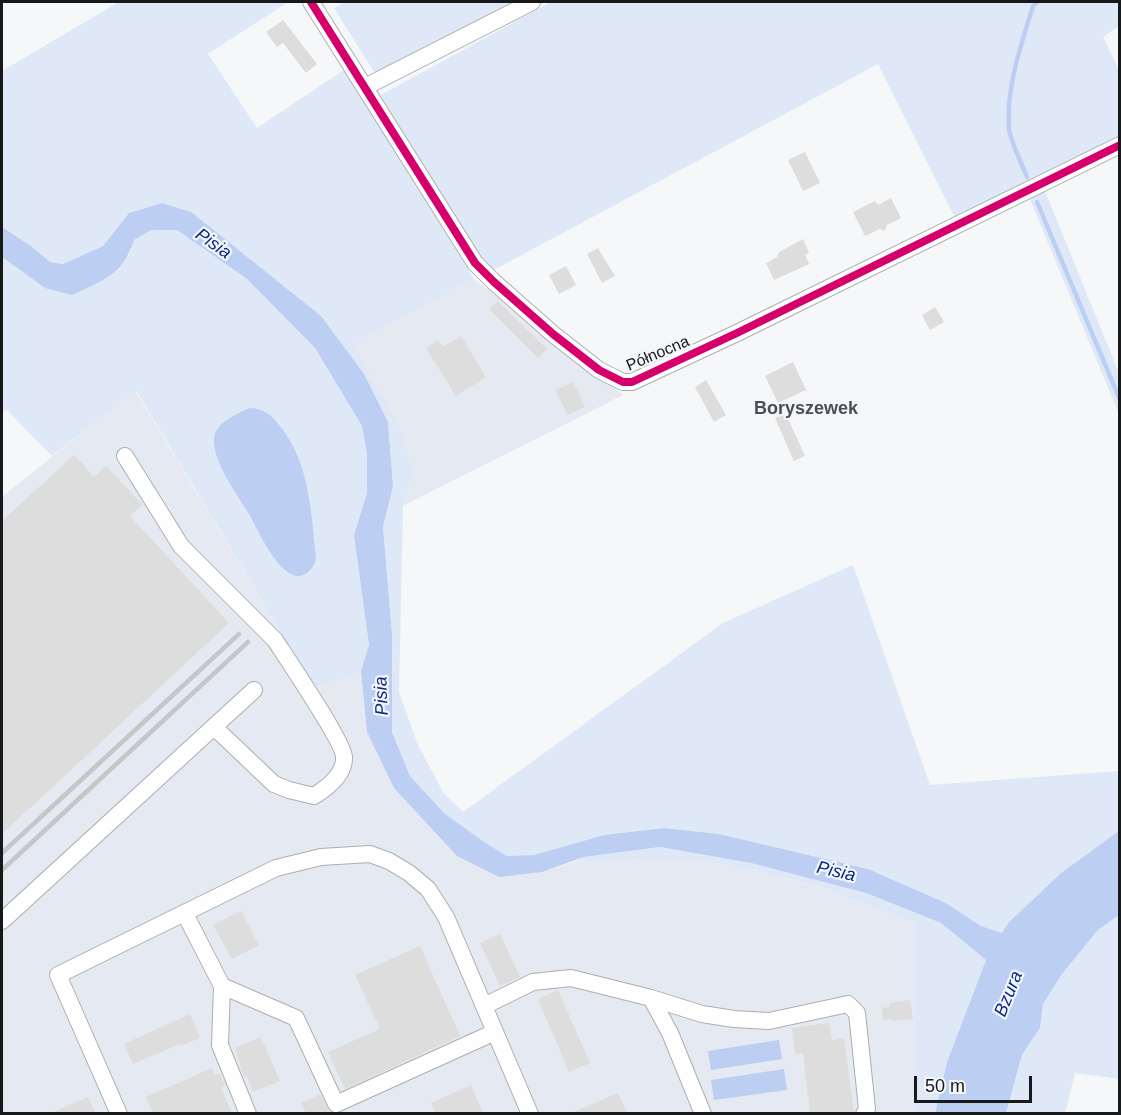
<!DOCTYPE html>
<html>
<head>
<meta charset="utf-8">
<style>
  body { margin:0 }
  #map { position:relative; width:1121px; height:1115px; overflow:hidden; background:#f5f7f9; font-family:Helvetica,sans-serif }
  canvas { display:block }
  .frame { position:absolute; inset:0; border:3px solid #171819; pointer-events:none }
  .scale { position:absolute; left:914px; top:1076px; width:118px; height:27px; box-sizing:border-box; border:3px solid #171819; border-top:0; padding-left:8px; font-size:18px; line-height:21px; white-space:nowrap; color:#171819; -webkit-text-stroke:4px #f3f6fb; paint-order:stroke }
</style>
</head>
<body>
<div id="map">
<canvas width="1121" height="1115"></canvas>
<div class="frame"></div>
<div class="scale">50 m</div>
</div>
<script>
const g = document.querySelector('canvas').getContext('2d');
g.lineJoin = 'round';
function paint(path, color) {
  g.fillStyle = color;
  g.fill(path, 'evenodd');
}
function strokePath(path, color, width, dash) {
  g.strokeStyle = color;
  g.lineWidth = width;
  g.lineCap = dash ? 'butt' : 'round';
  g.setLineDash(dash || []);
  g.stroke(path);
}
function drawText(font, color, halo, rows, align = 'center') {
  g.font = font + ' Helvetica,sans-serif';
  g.lineWidth = 4.5;
  g.setLineDash([]);
  g.textBaseline = 'middle';
  g.strokeStyle = halo;
  g.fillStyle = color;
  for (const [text, x, y, turn = 0] of rows) {
    g.save();
    g.translate(x, y);
    g.rotate((+turn || 0) * Math.PI / 180);
    g.textAlign = isNaN(turn) ? turn : align;
    if (halo) g.strokeText(text, 0, 0);
    g.fillText(text, 0, 0);
    g.restore();
  }
}
paint(new Path2D(`
  M474,279L623,395L403,506L413,474L353,345Z
  M135,390L314,688L361,671L367,732L394,788L542,872L574,862L645,859L700,861L751,870L819,887L914,923L915,1113L2,1114V497Z`), '#e5e9f1');
paint(new Path2D(`
  M119,2H288L208,54L257,128L344,70L474,279L353,345L402,433L413,474L403,506L399,692L417,743L444,794L463,812L723,623L853,565L930,785L1119,771V831L1061,873L1008,923L1002,933L981,926L946,903L868,869L719,834L664,828L604,835L534,855L507,856L484,842L444,813L410,776L392,732V634L383,527L393,485L388,422L191,212L162,203L129,213L103,246L63,264L50,262L31,246L2,227V71Z
  M345,2H508L509,3L376,75L334,8Z
  M551,2H1119V26L1103,37L1119,70V136L955,218L878,64L490,272L379,96Z
  M1045,191L1119,373V414L1029,197Z
  M150,230H177L247,279L315,348L362,426L367,453V493L354,535L369,645L364,671L314,688L136,390L52,456L7,410L2,412V257L45,288L129,255L134,240Z
  M660,847L751,863L866,893L941,923L986,960L947,1062L935,1113H915L914,923L820,887L751,870L700,861L645,859L574,862L584,857Z
  M1119,915V1079L1075,1073L1065,1113L1006,1114L1022,1055L1040,1028L1043,1004L1062,974L1098,930Z`), '#dfe8f7');
paint(new Path2D(`
  M162,203L191,212L321,316L364,374L388,422L393,486L383,527L392,634V732L410,776L444,813L484,842L507,856L534,855L604,835L664,828L719,834L868,869L946,903L981,926L1002,933L1008,923L1061,873L1119,831V915L1098,930L1062,974L1043,1004L1040,1028L1022,1055L1006,1113H935L947,1062L986,960L941,923L866,893L751,863L660,847L584,857L542,872L499,877L457,856L394,788L367,732L361,671L369,645L354,535L367,493V453L362,426L315,348L247,279L177,230H151L134,240C123,275 102,281 72,295L45,288L2,257V227L31,246L50,262L63,264L103,246L129,213Z
  M249,408C264,408 271,415 280,426C310,464 311,512 316,558C314,565 313,568 307,573C284,590 258,530 249,514C238,496 213,462 214,440C214,423 237,414 249,408Z
  M779,1040L782,1059L711,1070L708,1051Z
  M784,1069L787,1090L714,1100L711,1080Z`), '#bccef2');
strokePath(new Path2D(`
  M1027,177C1022,164 1011,143 1009,129C1006,87 1021,45 1033,6L1037,2
  M1037,202L1120,400`), '#bccef2', 4.5);
paint(new Path2D(`
  M283,20L317,64L306,73L283,43L277,47L266,32Z
  M805,152L820,183L803,191L788,160Z
  M891,198L901,218L887,225L885,231L880,229L865,236L853,212L875,201L878,205Z
  M803,239L809,253L805,255L809,264L774,280L766,263L777,257L779,252Z
  M598,248L615,276L602,283L587,254Z
  M566,266L576,285L559,294L549,275Z
  M498,301L547,349L538,358L489,309Z
  M935,307L944,322L930,330L922,315Z
  M461,336L486,377L456,396L426,348L438,340L443,347Z
  M793,362L806,390L778,403L765,376Z
  M706,380L726,415L714,422L695,387Z
  M573,382L585,407L568,415L555,390Z
  M786,414L805,456L794,461L775,418Z
  M74,455L94,477L106,466L127,488L142,505L130,516L229,623L2,834V521Z
  M241,911L259,945L232,959L213,925Z
  M500,934L520,977L500,986L480,943Z
  M420,946L460,1036L345,1089L328,1052L380,1029L355,975Z
  M558,990L590,1063L569,1072L538,999Z
  M910,1000L913,1019L892,1021V1019L883,1020L882,1008L890,1007L889,1003Z
  M190,1014L200,1038L181,1046L180,1044L133,1064L124,1044Z
  M829,1023L832,1040L844,1038L854,1113H810L803,1053L795,1054L792,1028Z
  M261,1037L280,1081L253,1092L247,1076L244,1077L235,1048Z
  M212,1068L215,1075L220,1073L225,1086L221,1088L232,1113H153L146,1097Z
  M471,1085L483,1113H436L431,1103Z
  M618,1093L627,1113H571Z
  M320,1094L330,1113H306L301,1103Z
  M88,1097L95,1113H51Z`), '#ddddde');
const minor = new Path2D(`
  M311,2L475,263L494,282L553,334L599,370L623,382H632L737,333L1120,145
  M365,87L532,2
  M125,456L181,546L275,640C286,657 344,743 344,757C345,775 327,788 314,796L289,790L274,784L214,727
  M185,914L222,986L220,1045L248,1114
  M2,921L254,690
  M222,986L296,1018L336,1104L495,1032
  M651,998L670,1033L703,1114
  M484,1006L533,982L571,978L651,998L702,1014L734,1019L769,1021L848,1004L857,1013L867,1109L864,1114
  M119,1114L58,975L276,868L321,857L370,854L389,861L409,873L428,889L446,917L530,1114`);
strokePath(minor, '#adaeb0', 18);
strokePath(minor, '#fefefe', 16);
strokePath(new Path2D(`
  M2,853L239,634
  M2,870L248,642`), '#c5c6c7', 4.5);
strokePath(new Path2D(`
  M311,2L475,263L494,282L553,334L599,370L623,382H632L737,333L1120,145`), '#d6006c', 8);
drawText('16px', '#171819', '#f3f6fb', [
  ["Północna",658,354,-23]
]);
drawText('italic 18px', '#0e2886', '#f3f6fb', [
  ["Pisia",213,244,35],
  ["Pisia",382,696,-92],
  ["Pisia",836,872,13],
  ["Bzura",1009,994,-68]
]);
drawText('bold 18px', '#4c4e53', '#f3f6fb', [
  ["Boryszewek",806,409]
]);
</script>
</body>
</html>
